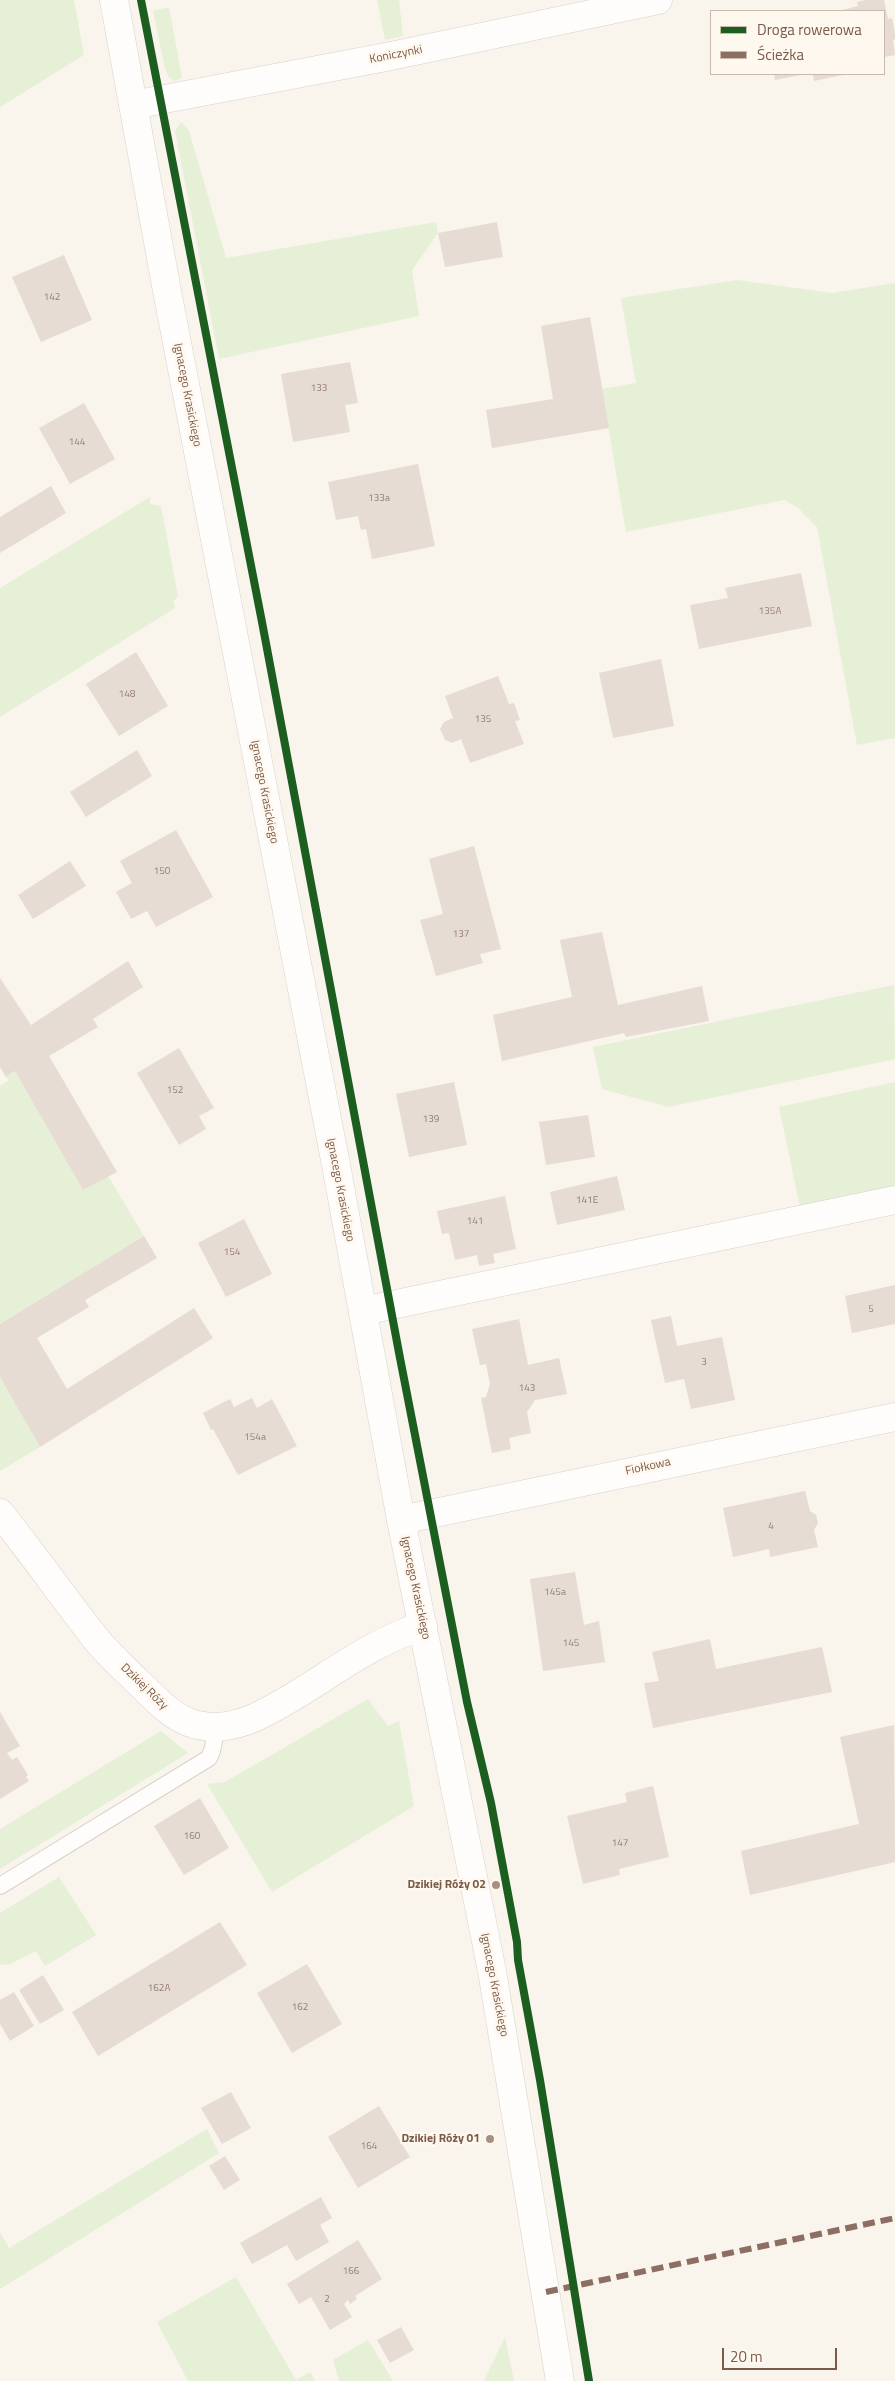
<!DOCTYPE html>
<html>
<head>
<meta charset="utf-8">
<style>
  body { margin:0 }
  #map { position:relative; width:895px; height:2381px; overflow:hidden; background:#f9f4ec; font-family:"Titillium Web",sans-serif }
  canvas { display:block }
  .legend { position:absolute; left:710px; top:10px; width:175px; height:65px; box-sizing:border-box; background:#fff8ef; border:1px solid #cab9ad; margin:0; padding:6px 9px; list-style:none; font-size:15px; color:#7a5a49 }
  .legend li { display:flex; align-items:center; gap:10px; height:25px }
  .legend b { width:25px; border:1px solid #cab9ad }
  .scale { position:absolute; left:722px; top:2348px; width:115px; height:22px; box-sizing:border-box; border:2px solid #7a5a49; border-top:0; padding-left:6px; font-size:15px; line-height:18px; white-space:nowrap; color:#7a5a49; -webkit-text-stroke:4px #fff8ef; paint-order:stroke }
</style>
</head>
<body>
<div id="map">
<canvas width="895" height="2381"></canvas>
<ul class="legend">
<li><b style="height:6px;background:#1b5e20"></b>Droga rowerowa</li>
<li><b style="height:6px;background:#8d6e63"></b>Ścieżka</li>
</ul>
<div class="scale">20 m</div>
</div>
<script>
const g = document.querySelector('canvas').getContext('2d');
g.lineJoin = 'round';
function paint(path, color) {
  g.fillStyle = color;
  g.fill(path, 'evenodd');
}
function strokePath(path, color, width, dash) {
  g.strokeStyle = color;
  g.lineWidth = width;
  g.lineCap = dash ? 'butt' : 'round';
  g.setLineDash(dash || []);
  g.stroke(path);
}
function drawText(font, color, halo, rows, align = 'center') {
  g.font = font + ' "Titillium Web",sans-serif';
  g.lineWidth = 5;
  g.setLineDash([]);
  g.textBaseline = 'middle';
  g.strokeStyle = halo;
  g.fillStyle = color;
  for (const [text, x, y, turn = 0] of rows) {
    g.save();
    g.translate(x, y);
    g.rotate((+turn || 0) * Math.PI / 180);
    g.textAlign = isNaN(turn) ? turn : align;
    if (halo) g.strokeText(text, 0, 0);
    g.fillText(text, 0, 0);
    g.restore();
  }
}
paint(new Path2D(`
  M0,0H74L84,55L0,107Z
  M377,0H399L403,36L385,40Z
  M169,7L182,78L174,81L169,77L165,69L153,11Z
  M181,122L189,131L226,258L436,222L438,233L412,270L419,316L219,359L175,131Z
  M737,280L832,293L895,283V738L857,745L817,527L797,507L784,500L626,532L602,389L636,383L621,298Z
  M150,497V504L161,506L178,597L173,601L175,608L0,717V588Z
  M894,985L895,1059L669,1107L602,1089L593,1047Z
  M15,1071L83,1190L108,1176L144,1236L0,1324V1086L9,1080L6,1077Z
  M895,1082V1186L800,1207L779,1107Z
  M0,1377L40,1447L0,1471Z
  M368,1699L388,1726L399,1721L414,1806L272,1892L207,1784L225,1782Z
  M161,1731L188,1753L0,1869V1829Z
  M59,1877L96,1935L45,1966L36,1951L8,1965L0,1964V1913Z
  M207,2129L219,2153L0,2289V2232L9,2248Z
  M236,2277L296,2380L310,2372L315,2381H188L157,2322Z
  M505,2337L514,2381H484Z
  M368,2340L393,2381H339L333,2360Z`), '#e5f0d6');
paint(new Path2D(`
  M866,0H884L888,19L892,18L895,34V39L893,40L895,55L884,57V11H839L858,6L857,2Z
  M774,74H800V75L775,80Z
  M813,74H843V75L814,81Z
  M497,222L503,257L445,267L438,233Z
  M64,255L92,320L41,342L12,277Z
  M590,317L609,428L492,448L486,410L553,399L541,326Z
  M350,362L358,403L345,405L350,432L293,442L281,374Z
  M84,403L115,459L70,484L39,428Z
  M418,464L435,546L372,559L366,529L361,530L358,516L336,520L328,482Z
  M51,486L66,513L0,553V517Z
  M801,573L812,626L699,649L690,605L728,598L725,588Z
  M136,652L168,706L119,736L86,684Z
  M661,659L674,726L613,738L599,673Z
  M498,676L509,704L514,703L520,720L515,721L524,744L470,763L461,739L452,743L445,740L440,729L444,722L453,718L445,696Z
  M137,750L152,776L86,817L70,792Z
  M176,830L213,897L156,927L147,911L131,919L116,892L132,883L120,861Z
  M474,846L501,949L480,954L483,963L436,976L420,920L443,914L429,859Z
  M70,861L86,886L33,919L18,895Z
  M602,932L618,1005L702,986L709,1021L626,1037L624,1033L502,1061L493,1015L572,997L560,940Z
  M128,961L143,987L93,1019L98,1027L49,1056L117,1172L83,1190L15,1071L6,1077L0,1067V978L31,1025Z
  M179,1048L214,1108L199,1116L206,1129L179,1145L137,1073Z
  M454,1082L467,1145L409,1157L396,1094Z
  M588,1115L595,1157L546,1165L539,1122Z
  M617,1176L625,1210L557,1225L550,1192Z
  M505,1196L516,1249L493,1254L495,1263L479,1266L477,1255L455,1260L449,1233L442,1234L437,1211Z
  M244,1219L272,1274L226,1297L198,1243Z
  M144,1236L157,1258L85,1300L89,1307L37,1338L67,1389L194,1308L213,1338L40,1447L0,1377V1324Z
  M895,1285V1324L852,1333L845,1296Z
  M671,1316L677,1346L722,1337L735,1400L691,1409L684,1379L665,1383L651,1320Z
  M519,1319L528,1365L559,1358L567,1394L535,1400L527,1412L531,1433L509,1438L511,1449L492,1453L481,1398L486,1397L490,1384L486,1364L480,1365L472,1329Z
  M252,1398L257,1408L272,1399L297,1446L238,1475L213,1429L211,1430L203,1413L230,1399L234,1407Z
  M805,1491L810,1511L816,1515L818,1523L814,1530L818,1547L770,1557L769,1549L733,1557L723,1508Z
  M575,1572L584,1625L599,1621L605,1662L543,1671L530,1579Z
  M710,1639L716,1669L822,1647L832,1692L653,1728L644,1683L659,1681L652,1652Z
  M0,1712L20,1746L7,1753L12,1760L17,1757L28,1775L26,1777L29,1781L0,1799Z
  M894,1725L895,1862L750,1895L741,1851L859,1824L840,1737Z
  M653,1786L669,1857L619,1869L620,1875L583,1884L567,1816L627,1802L625,1793Z
  M200,1798L229,1848L184,1875L154,1826Z
  M220,1922L247,1965L98,2056L72,2012Z
  M307,1964L342,2024L292,2053L257,1993Z
  M43,1975L64,2010L40,2024L19,1990Z
  M14,1992L34,2026L10,2041L0,2024V2000Z
  M231,2092L251,2128L222,2144L201,2108Z
  M379,2106L410,2157L358,2188L328,2137Z
  M225,2156L240,2180L224,2190L209,2166Z
  M321,2197L332,2218L320,2225L329,2242L296,2261L287,2245L252,2264L240,2243Z
  M358,2240L382,2279L355,2296L357,2299L350,2304L348,2300L344,2304L352,2317L330,2330L311,2297L299,2304L287,2284Z
  M401,2327L414,2350L390,2363L377,2340Z`), '#e6dcd3');
const lane = new Path2D(`
  M0,1886L209,1758L212,1751L217,1727`);
const street = new Path2D(`
  M133,105L391,56L658,0
  M363,1311L895,1200
  M0,1513C33,1554 63,1597 96,1639C108,1654 124,1668 138,1682C153,1696 168,1714 188,1722C213,1732 242,1725 264,1713C318,1686 364,1644 423,1626
  M401,1520L895,1417`);
const secondary = new Path2D(`
  M114,0L167,291L336,1165L401,1520L492,1971L560,2381`);
strokePath(lane, '#d8d1ca', 18);
strokePath(street, '#d8d1ca', 29);
strokePath(secondary, '#d9d0c8', 29);
strokePath(lane, '#fefdfc', 16);
strokePath(street, '#fefdfc', 28);
strokePath(secondary, '#fefdfc', 28);
strokePath(new Path2D(`
  M546,2292L895,2218`), '#8d6e63', 6, [12, 6]);
strokePath(new Path2D(`
  M141,0L262,622L400,1358L467,1702L491,1803L517,1942L518,1960L540,2080L589,2381`), '#1b5e20', 8);
for (const [x, y, r, color] of [
  [496,1885,5,"#a69082"],
  [490,2139,5,"#a69082"]
]) {
  const dot = new Path2D();
  dot.arc(x, y, r, 0, 2 * Math.PI);
  g.fillStyle = color;
  g.fill(dot);
  strokePath(dot, '#fff8ef', 2);
}
drawText('10px', '#977c6e', null, [
  ["142",52,298],
  ["133",319,389],
  ["144",77,443],
  ["133a",379,499],
  ["135A",770,612],
  ["148",127,695],
  ["135",483,720],
  ["150",162,872],
  ["137",461,935],
  ["152",175,1091],
  ["139",431,1120],
  ["141E",587,1201],
  ["141",475,1222],
  ["154",232,1253],
  ["5",871,1310],
  ["3",704,1363],
  ["143",527,1389],
  ["154a",255,1438],
  ["4",771,1527],
  ["145a",555,1593],
  ["145",571,1644],
  ["160",192,1837],
  ["147",620,1844],
  ["162A",159,1989],
  ["162",300,2008],
  ["164",369,2147],
  ["166",351,2272],
  ["2",327,2300]
]);
drawText('12px', '#7a5a49', '#fff8ef', [
  ["Koniczynki",396,55,-11],
  ["Ignacego Krasickiego",187,395,79],
  ["Ignacego Krasickiego",264,792,79],
  ["Ignacego Krasickiego",340,1190,79],
  ["Fiołkowa",648,1467,-12],
  ["Ignacego Krasickiego",415,1588,78],
  ["Dzikiej Róży",144,1687,44],
  ["Ignacego Krasickiego",494,1985,79]
]);
drawText('bold 12px', '#7a5a49', '#fff8ef', [
  ["Dzikiej Róży 02",486,1885],
  ["Dzikiej Róży 01",480,2139]
], 'right');
</script>
</body>
</html>
